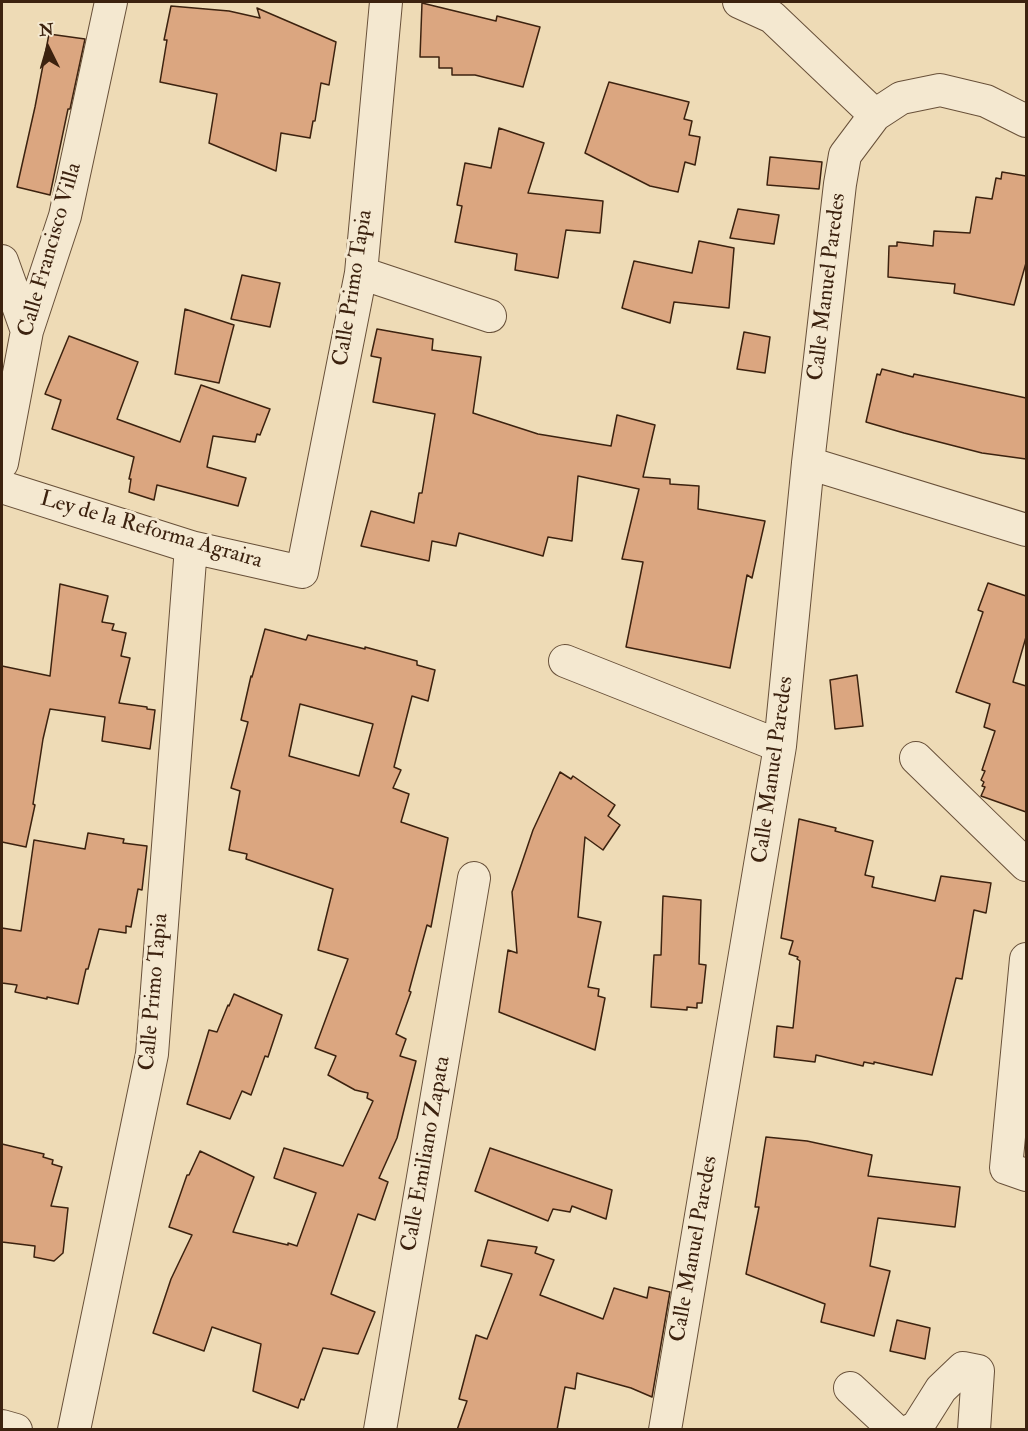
<!DOCTYPE html>
<html>
<head>
<meta charset="utf-8">
<style>
  body { margin:0 }
  #map { position:relative; width:1028px; height:1431px; overflow:hidden; background:#eedbb6; font-family:"IM FELL Double Pica",serif }
  canvas { display:block }
  .frame { position:absolute; inset:0; border:3px solid #3c220f; pointer-events:none }
  .north { position:absolute; left:18px; top:18px; width:60px; height:60px; -webkit-text-stroke:4px #f4e8d0; paint-order:stroke; rotate:355deg; font-size:16px; font-weight:700; line-height:24px; text-align:center; color:#3c220f }
  .north::after { content:''; display:block; margin:auto; width:21px; height:27px; background:#3c220f; clip-path:polygon(50% 0,100% 100%,50% 72%,0 100%) }
</style>
</head>
<body>
<div id="map">
<canvas width="1028" height="1431"></canvas>
<div class="frame"></div>
<div class="north">N</div>
</div>
<script>
const g = document.querySelector('canvas').getContext('2d');
g.lineJoin = 'round';
function paint(path, color) {
  g.fillStyle = color;
  g.fill(path, 'evenodd');
}
function strokePath(path, color, width, dash) {
  g.strokeStyle = color;
  g.lineWidth = width;
  g.lineCap = dash ? 'butt' : 'round';
  g.setLineDash(dash || []);
  g.stroke(path);
}
function drawText(font, color, halo, rows, align = 'center') {
  g.font = font + ' "IM FELL Double Pica",serif';
  g.lineWidth = 6;
  g.setLineDash([]);
  g.textBaseline = 'middle';
  g.strokeStyle = halo;
  g.fillStyle = color;
  for (const [text, x, y, turn = 0] of rows) {
    g.save();
    g.translate(x, y);
    g.rotate((+turn || 0) * Math.PI / 180);
    g.textAlign = isNaN(turn) ? turn : align;
    if (halo) g.strokeText(text, 0, 0);
    g.fillText(text, 0, 0);
    g.restore();
  }
}
const building = new Path2D(`
  M422,3L496,21L497,16L540,27L523,87L475,75H452V68H439V57H420Z
  M171,6L229,11L260,18L257,8L336,42L329,85L321,83L315,121H313L310,138L281,133L276,171L209,143L217,94L160,82L167,40H164Z
  M49,34L85,39L70,109H68L50,195L17,187L35,107Z
  M609,82L689,102L684,119L692,121L689,135L700,137L695,165L685,162L678,192L650,186L585,153Z
  M499,128L544,143L528,193L603,201L600,233L566,230L558,278L515,270L517,254L455,242L462,206L457,205L465,163L491,168Z
  M770,157L822,162L819,189L767,185Z
  M1002,172L1026,176V263L1014,305L954,293L955,284L888,277L889,246H897V242L933,246L934,231L970,233L976,197L992,199L996,178L1001,179Z
  M738,209L779,215L774,244L730,238Z
  M699,241L734,248L729,308L674,302L670,323L622,308L634,261L692,273Z
  M242,275L280,283L270,327L231,319Z
  M185,309L234,325L219,383L175,374Z
  M377,329L433,339L432,350L481,357L473,413L538,434L611,446L617,415L655,425L643,477L670,479V484L699,486L698,509L765,521L752,578L747,575L730,668L626,647L643,562L622,559L639,489L578,476L572,541L548,537L543,556L459,533L456,546L432,541L429,561L361,546L371,511L414,523L419,493H422L435,414L373,402L381,358L371,356Z
  M744,332L770,337L765,373L737,369Z
  M69,336L138,362L117,419L180,442L201,385L270,409L260,435L257,434L255,442L213,436L207,467L246,478L238,506L157,485L154,500L129,492L131,479H129L134,457L52,429L61,400L45,394Z
  M882,369L913,377L914,374L1026,398V459L982,453L904,433L866,422L877,374L880,375Z
  M988,583L1026,596V637L1013,682L1026,686V812L981,796L985,787L982,786L984,782L981,780L985,771L982,770L995,731L984,727L990,704L956,692L983,612L978,610Z
  M60,584L108,596L102,622L114,624L112,630L126,633L121,656L130,658L119,703L147,707V709L155,710L150,749L102,741L105,717L50,709L43,739L33,804L35,805L26,847L2,842V666L50,676Z
  M265,629L306,640L308,635L365,649V647L417,661V665L435,670L428,701L412,696L394,767L401,770L393,788L409,794L401,822L448,838L431,927L427,925L409,991L411,992L396,1034L406,1039L400,1056L416,1061L397,1138L379,1178L388,1182L375,1220L358,1214L331,1294L375,1312L358,1354L323,1348L304,1400L301,1399L298,1408L253,1391L261,1344L212,1327L204,1351L153,1333L171,1279L192,1235L169,1227L187,1175H189L200,1151L254,1177L233,1232L288,1245V1243L297,1246L316,1193L274,1178L284,1148L343,1166L373,1101L367,1098L368,1093L355,1090L328,1075L336,1056L315,1048L348,959L318,950L333,889L246,859L247,854L229,850L240,791L231,788L248,722L241,720L251,676L252,677ZM300,704L373,724L359,776L289,756Z
  M857,675L863,726L835,729L830,680Z
  M560,772L571,779L573,776L615,805L608,816L620,825L603,850L585,837L578,917L601,922L588,987L599,989L598,996L605,998L595,1050L499,1012L508,950L517,953L512,892L533,830Z
  M799,819L836,828L835,831L873,841L865,875L874,877L872,887L935,901L941,876L991,883L986,913L974,910L962,979L956,978L932,1075L874,1062V1064L864,1062L863,1066L816,1055L815,1062L774,1057L777,1026L793,1028L800,961L797,959L798,957L789,954L793,941L781,938Z
  M88,833L124,839L123,843L147,846L142,890L138,889L131,927L126,926V933L99,929L88,969H86L78,1004L47,997V999L15,992L17,985L2,983V928L21,931L34,840L85,849Z
  M663,896L701,900L699,964L706,965L702,1003H697V1008L687,1007V1010L651,1007L654,955H661Z
  M234,994L282,1015L268,1057L265,1056L251,1095L242,1091L230,1119L187,1104L209,1030L217,1032L228,1005L229,1006Z
  M766,1137L807,1141L872,1155L868,1176L960,1187L955,1227L878,1218L870,1266L890,1271L874,1336L821,1322L825,1304L746,1274L759,1207H755Z
  M2,1144L44,1154L43,1157L53,1160L52,1164L62,1167L51,1206L68,1208L63,1253L54,1261L34,1257L35,1246L2,1242Z
  M490,1148L612,1190L606,1219L572,1206L570,1212L553,1209L548,1221L475,1191Z
  M488,1240L537,1247L535,1253L554,1260L540,1295L603,1319L614,1288L647,1298L649,1287L670,1292L652,1397L631,1388L577,1373L575,1389L565,1387L557,1430H457L467,1401L459,1399L476,1335L487,1339L512,1274L481,1266Z
  M897,1320L930,1328L925,1359L890,1351Z`);
paint(building, '#dba680');
strokePath(building, '#3c220f', 1.5);
const street = new Path2D(`
  M739,2L772,17L875,115
  M2,261L27,331
  M361,273L490,316
  M2,463L27,331L65,216L111,2
  M808,463L1026,530
  M2,487L191,547L302,572L361,273L386,2
  M565,661L780,746
  M916,758L1026,865
  M1026,959L1006,1168L1026,1175
  M850,1388L895,1430
  M2,1426L16,1430
  M74,1430L152,1054L191,547
  M380,1430L474,878
  M665,1430L780,746L808,463L840,184L845,155L875,115L901,98L940,90L986,101L1026,121
  M911,1430L917,1427L941,1389L963,1368L978,1371L974,1430`);
strokePath(street, '#685039', 34);
strokePath(street, '#f4e8d0', 32);
drawText('22px', '#3c220f', '#f4e8d0', [
  ["Calle Francisco Villa",51,250,-74],
  ["Calle Manuel Paredes",828,287,-83],
  ["Calle Primo Tapia",354,288,-81],
  ["Ley de la Reforma Agraira",151,531,16],
  ["Calle Manuel Paredes",774,770,-82],
  ["Calle Primo Tapia",155,992,-85],
  ["Calle Emiliano Zapata",427,1154,-80],
  ["Calle Manuel Paredes",695,1249,-80]
]);
</script>
</body>
</html>
